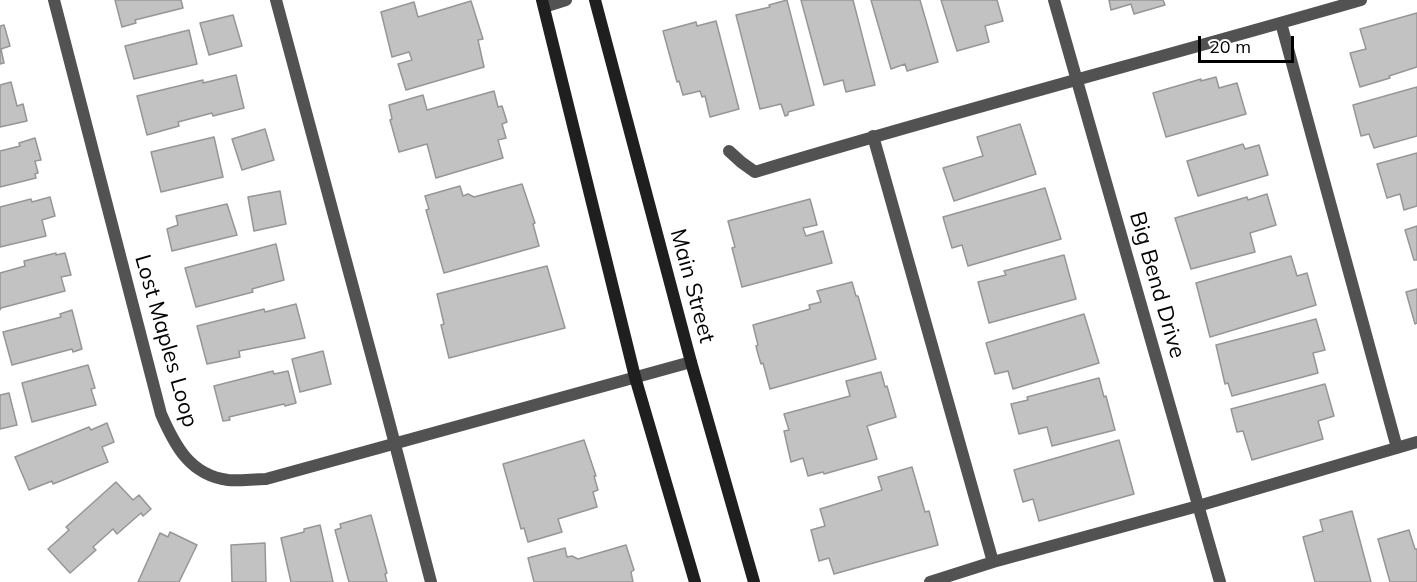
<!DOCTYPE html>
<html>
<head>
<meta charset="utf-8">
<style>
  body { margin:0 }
  #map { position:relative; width:1417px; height:582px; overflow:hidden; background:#fff; font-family:Mulish,sans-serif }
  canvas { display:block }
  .scale { position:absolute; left:1198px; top:36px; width:96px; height:27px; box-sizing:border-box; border:3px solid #000; border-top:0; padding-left:8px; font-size:18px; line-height:21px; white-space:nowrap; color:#000; -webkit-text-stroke:4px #fff; paint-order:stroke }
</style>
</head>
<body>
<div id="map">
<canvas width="1417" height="582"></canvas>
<div class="scale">20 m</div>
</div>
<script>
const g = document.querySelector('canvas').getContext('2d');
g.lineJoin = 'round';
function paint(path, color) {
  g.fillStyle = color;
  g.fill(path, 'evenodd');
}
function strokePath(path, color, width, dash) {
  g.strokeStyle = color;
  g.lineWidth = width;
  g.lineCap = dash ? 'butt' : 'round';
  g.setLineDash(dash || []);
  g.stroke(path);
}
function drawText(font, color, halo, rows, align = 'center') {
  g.font = font + ' Mulish,sans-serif';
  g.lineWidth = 4.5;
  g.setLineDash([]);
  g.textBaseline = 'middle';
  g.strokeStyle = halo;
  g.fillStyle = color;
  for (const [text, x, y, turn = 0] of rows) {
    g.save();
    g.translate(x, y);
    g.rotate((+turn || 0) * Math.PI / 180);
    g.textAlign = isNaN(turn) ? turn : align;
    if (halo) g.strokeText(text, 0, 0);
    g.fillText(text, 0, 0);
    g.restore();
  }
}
const building = new Path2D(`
  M115,0H181L183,8L135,20L136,23L122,27Z
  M787,0L814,105L788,112V115L785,116L781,104L760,109L736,15L770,7L769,5Z
  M801,0H853L875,85L846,92L843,80L824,85Z
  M871,0H920L938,62L907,71L905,64L891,69Z
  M941,0H997L1003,21L985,26L989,42L957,51Z
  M1109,0H1163L1165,5L1134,14L1131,4L1111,10Z
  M471,1L483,39L478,40L484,67L406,90L398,64L412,60L409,52L392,57L381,12L414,2L418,17Z
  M1417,13V67L1389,76L1390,78L1360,87L1350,53L1366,49L1360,29Z
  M233,15L242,46L209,55L200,23Z
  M716,21L739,109L710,117L705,96L702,97L700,91L683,95L679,81L677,82L663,31L696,22L697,26Z
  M4,25L10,46L1,49L4,63L0,64V26Z
  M189,30L197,64L134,79L125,46Z
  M236,75L244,108L213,116L212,113L178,122L179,126L147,135L137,96L203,80V83Z
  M1216,77L1219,88L1237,83L1246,114L1166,137L1153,93L1201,79V81Z
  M11,82L17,106L23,104L27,121L0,127V85Z
  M1417,87V136L1374,148L1369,134L1361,136L1353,105Z
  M494,91L498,107L502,106L507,122L502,124L506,138L498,140L503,158L436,178L427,144L399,152L390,120L392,119L389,105L423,95L427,110Z
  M1020,124L1036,174L954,201L943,168L983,156L977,137Z
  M265,129L274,160L242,170L232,139Z
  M214,137L223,177L161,192L151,152Z
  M35,138L41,160L35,161L38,173L35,174L36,178L0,187V151L20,146L19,143Z
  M1243,144L1245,149L1259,145L1268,175L1198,196L1187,161Z
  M1417,153V206L1404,210L1400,194L1387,198L1377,164Z
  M522,184L535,223L533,224L539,246L444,273L426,210L429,209L425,196L460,186L463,196L468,194L474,197Z
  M1045,188L1061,239L968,266L962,245L952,248L943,217Z
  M280,191L286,224L254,231L248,197Z
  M1267,194L1276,225L1250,233L1255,252L1191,269L1175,218L1247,197L1248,200Z
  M50,197L55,216L42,220L46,236L0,247V207L31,199L32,202Z
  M810,199L817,225L803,228L806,236L823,231L832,263L742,287L732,248L735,247L728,221Z
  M227,204L237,235L172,251L167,229L178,225L176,216Z
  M1417,226V260H1414L1405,230Z
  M276,244L284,280L252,289L253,292L196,307L185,268Z
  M56,253V255L65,253L71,275L61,277L65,291L1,308L0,310V273L25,266L24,261Z
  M1064,255L1076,299L989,323L978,282L1006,275L1004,271Z
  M1291,256L1297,276L1307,273L1316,305L1210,337L1196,283Z
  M547,266L565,328L449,358L441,325L444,324L437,294Z
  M852,282L856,296H858L876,359L770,389L763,363L761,364L758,354L756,346L758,345L753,325L810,309L809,305L821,302L817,291Z
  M1417,289V323L1415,324L1406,292Z
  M296,304L305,338L239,351L240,357L207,364L197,326L264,309L265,312Z
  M72,310L82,349L73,352L72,349L12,365L3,332L61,317L60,314Z
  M1084,314L1099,363L1013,389L1008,371L995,374L986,343Z
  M1316,319L1325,350L1313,353L1318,373L1232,396L1228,383L1225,384L1216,345Z
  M323,351L331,384L300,392L292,359Z
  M88,365L95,388L91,389L96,405L32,422L22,383Z
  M273,371L274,374L288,371L296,403L285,406L284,404L229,417L230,420L223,421L214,386Z
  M881,372L885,387L887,386L896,417L867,426L877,459L824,474L823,472L808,476L803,458L791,462L784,431L789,430L784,414L850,396L846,381Z
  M1099,378L1104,397L1106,396L1115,430L1052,446L1047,427L1019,434L1011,404L1028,400L1027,397Z
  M1325,384L1334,416L1318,421L1323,439L1252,460L1243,431L1237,432L1231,409Z
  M9,393L17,425L0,429V395Z
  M107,423L114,442L102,447L108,462L53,484L52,481L29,490L15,457L89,427L91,430Z
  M584,440L596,476H594L598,490L593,492L597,507L558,519L562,532L528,542L524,528L521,529L503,464Z
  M1119,440L1134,494L1039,521L1033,499L1023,502L1014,470Z
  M912,467L925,512L929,511L938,545L834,574L829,558L819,561L811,530L825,526L820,509L882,490L878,477Z
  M116,482L133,500L139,495L151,509L143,516L141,513L117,534L113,529L93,547L96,550L70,573L48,549L69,530L66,527Z
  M1352,511L1371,582H1315L1303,537L1323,531L1320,520Z
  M371,515L387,573L385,574L387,582H349L335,530L341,528L340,524Z
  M320,525L333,582H291L281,538L304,532V529Z
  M1409,530L1415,549H1417V582H1390L1378,539Z
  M170,532L197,545L179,582H138L160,533L168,537Z
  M265,543L266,582H232L231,545Z
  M626,545L634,570L631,572L633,582H534L528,558L565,548L567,557L572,556L578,559Z`);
paint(building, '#c2c2c2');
strokePath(building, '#969696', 1.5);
strokePath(new Path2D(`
  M276,0L386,410L431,582
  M1281,23L1397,448
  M873,136L993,562
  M729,151L741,162L755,172C956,111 1160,58 1361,0
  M930,582L993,562L1198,506L1417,442`), '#525252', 12);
strokePath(new Path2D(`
  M54,0L161,414C175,446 190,475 228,480C240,481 253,479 266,479L691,362
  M1054,0L1220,582
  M544,7L566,0`), '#525252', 12);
strokePath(new Path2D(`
  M542,0L635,377L695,582
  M595,0L691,362L754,582`), '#1f1f1f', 12);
drawText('22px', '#000', '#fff', [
  ["Big Bend Drive",1157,285,74],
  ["Main Street",692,286,75],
  ["Lost Maples Loop",166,341,74]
]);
</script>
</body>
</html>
